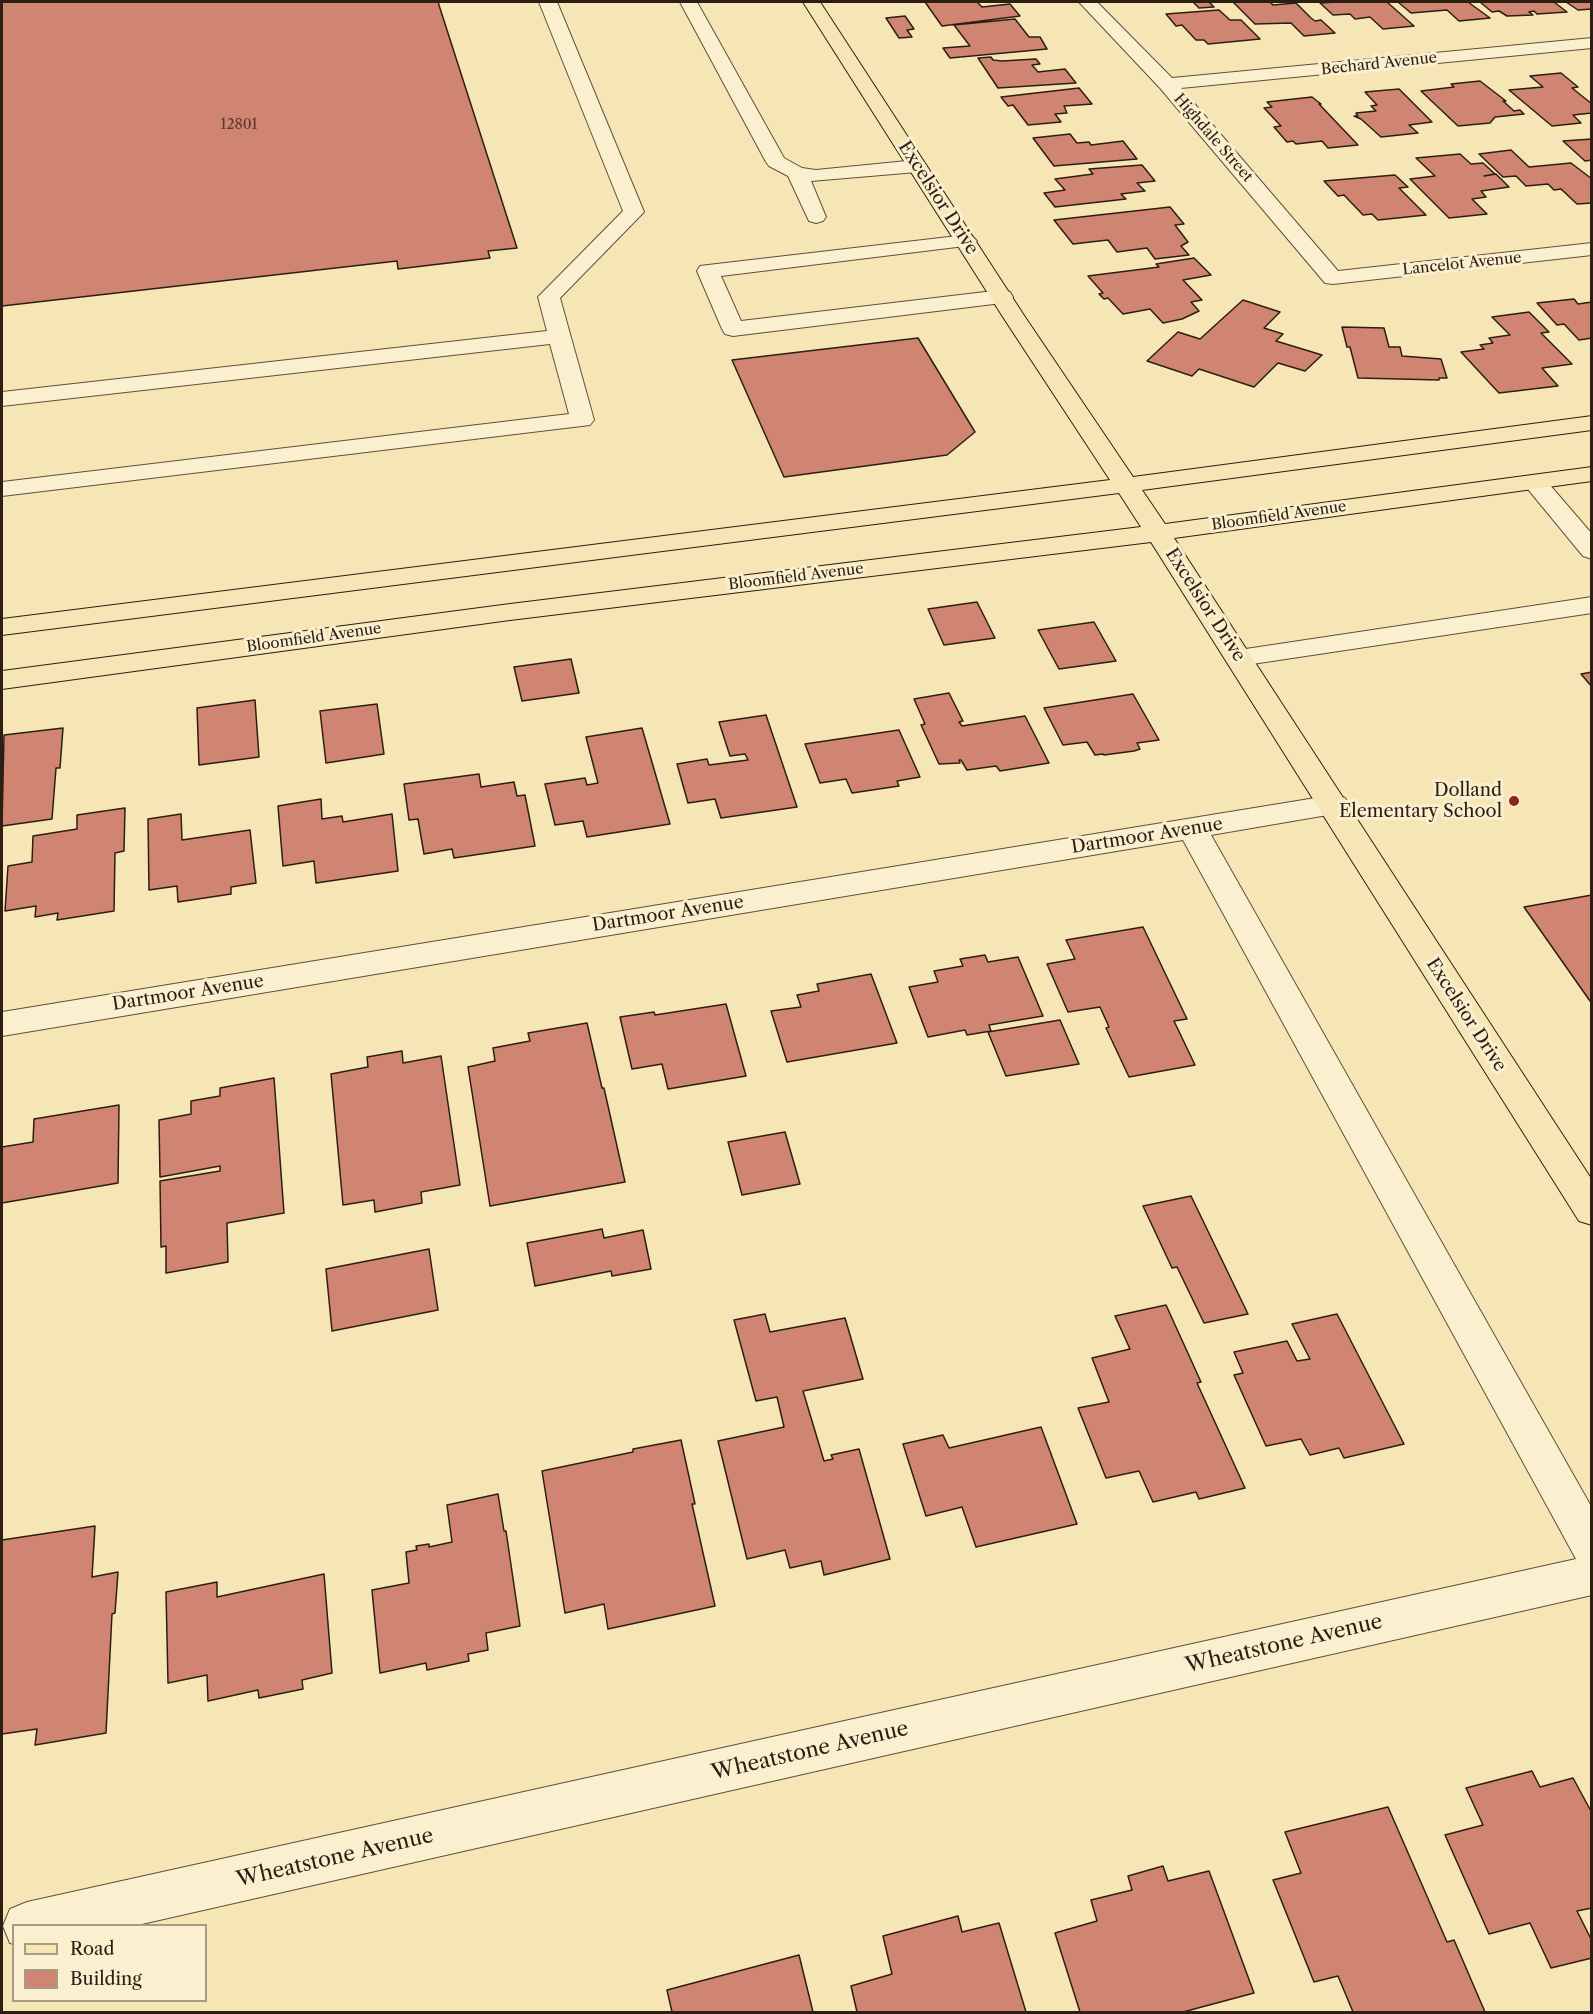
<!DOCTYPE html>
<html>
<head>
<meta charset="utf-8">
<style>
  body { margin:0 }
  #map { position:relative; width:1593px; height:2014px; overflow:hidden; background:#f7e6b5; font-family:"Libre Caslon Text",serif }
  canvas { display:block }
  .frame { position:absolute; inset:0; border:3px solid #2d1e12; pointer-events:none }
  .legend { position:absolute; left:12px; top:1924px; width:195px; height:78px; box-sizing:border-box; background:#faefcf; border:2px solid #a89b83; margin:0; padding:8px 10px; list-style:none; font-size:18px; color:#2d1e12 }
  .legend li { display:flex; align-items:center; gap:12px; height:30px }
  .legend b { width:30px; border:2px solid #a89b83 }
</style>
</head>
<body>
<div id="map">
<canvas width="1593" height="2014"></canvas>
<div class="frame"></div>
<ul class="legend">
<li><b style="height:8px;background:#f7e6b5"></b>Road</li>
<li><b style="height:16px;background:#d08573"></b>Building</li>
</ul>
</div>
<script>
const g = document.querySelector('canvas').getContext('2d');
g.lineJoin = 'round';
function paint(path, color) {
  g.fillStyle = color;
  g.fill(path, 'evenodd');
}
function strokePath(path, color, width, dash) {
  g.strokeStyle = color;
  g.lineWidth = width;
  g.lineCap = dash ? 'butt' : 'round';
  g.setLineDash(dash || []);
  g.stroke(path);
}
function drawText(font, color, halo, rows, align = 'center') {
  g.font = font + ' "Libre Caslon Text",serif';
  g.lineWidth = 6;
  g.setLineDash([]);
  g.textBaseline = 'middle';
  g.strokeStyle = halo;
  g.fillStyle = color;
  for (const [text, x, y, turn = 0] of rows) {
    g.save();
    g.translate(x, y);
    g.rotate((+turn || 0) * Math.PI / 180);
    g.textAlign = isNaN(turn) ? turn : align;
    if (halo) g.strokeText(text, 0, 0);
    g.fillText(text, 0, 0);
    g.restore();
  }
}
const building = new Path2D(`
  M2,2H438L517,248L488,251L490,258L398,269L397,261L2,306Z
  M925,2H977L982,7L1010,4L1020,16L942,26Z
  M1193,2H1209L1214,7L1199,8Z
  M1233,2H1270L1273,5L1296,3L1311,18L1315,21L1321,20L1335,33L1304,36L1291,23L1255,24Z
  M1336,2H1387L1414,26L1383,29L1370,17L1355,19L1350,14L1333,15L1320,3Z
  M1398,2H1468L1490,18L1459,21L1447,10L1411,13Z
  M1480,2H1554L1567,12L1537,14L1534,11L1529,12L1533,15L1507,16L1499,11L1492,12Z
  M1566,2H1592V9L1578,10Z
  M1219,10L1230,20H1241L1260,39L1208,44L1204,40H1196L1182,25L1176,26L1166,14Z
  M905,16L914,29L907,30L912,37L899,38L886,18Z
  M1015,19L1029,37H1040L1047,49L950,58L943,48L970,46L954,25Z
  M991,57L993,60L1002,61L1036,59L1040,64L1032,65L1038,72L1065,69L1076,83L998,88L978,58Z
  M1561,73L1578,87L1572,88L1592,104V113L1573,115L1581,123L1552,126L1509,90L1543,87L1530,76Z
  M1480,81L1506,101H1503L1514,111L1520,110L1524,114L1495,117L1490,123L1458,126L1421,91L1454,87L1451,84Z
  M1079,88L1092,104L1064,106L1067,113L1055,114L1061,122L1028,125L1013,105L1008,106L1001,97Z
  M1399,89L1432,122L1409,125L1418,133L1381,137L1361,119L1354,116H1358L1356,113L1376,111L1371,106L1377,105L1365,92Z
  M1312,97L1321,104H1319L1358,145L1328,148L1322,141L1296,144L1293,141L1287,142L1274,127L1281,126L1264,108L1272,107L1267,102Z
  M1070,134L1077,143L1089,142L1091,145L1123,141L1137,159L1054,166L1033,138Z
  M1592,139V160L1585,161L1563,141Z
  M1511,150L1529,167L1571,163L1592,179V203L1577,204L1561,189L1554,190L1548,184L1526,186L1516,176L1503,177L1479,154Z
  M1460,154L1471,164L1483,163L1495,174L1484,176L1496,174L1509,187L1481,191L1486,197L1472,199L1487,214L1449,218L1410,179L1435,176L1416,158Z
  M1142,165L1155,181L1137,183L1145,191L1121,194L1126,199L1055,207L1044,193L1065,190L1055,179L1093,174L1089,169Z
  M1395,175L1408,187L1399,188L1426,215L1378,220L1372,214L1363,215L1344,195L1338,196L1324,181Z
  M1170,207L1184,224L1175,225L1188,242L1181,246L1189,255L1155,259L1147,248L1117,252L1108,240L1073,244L1054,220Z
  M1194,258L1211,275L1183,280L1202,300L1191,302L1199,311L1182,319L1163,323L1150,309L1123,314L1108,298L1104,299L1099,294L1103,293L1088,276L1159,267L1156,264Z
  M1574,299L1578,304L1592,302V338L1579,340L1564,324L1557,325L1537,303Z
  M1243,300L1280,312L1264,328L1283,334L1276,341L1322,355L1305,371L1278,363L1254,387L1199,369L1192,376L1147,361L1178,332L1200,339Z
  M1529,312L1549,332L1541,333L1572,364L1542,368L1558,386L1499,393L1461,352L1484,349L1480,345L1493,343L1489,338L1510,335L1492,317Z
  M1342,327L1384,328L1389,347H1400L1402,356L1441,359L1447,378H1439V380L1358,378L1350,347H1347Z
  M918,338L975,432L947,455L784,477L732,360Z
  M977,602L995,638L944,645L928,609Z
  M1094,622L1116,661L1059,669L1038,630Z
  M571,659L579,693L522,701L514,667Z
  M1592,672V687L1581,674Z
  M949,693L963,721L959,722L962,726L1025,716L1049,763L1000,771L996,766L967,770L961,760H959L960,763L939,764L921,725L925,724L914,699Z
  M1133,694L1159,740L1137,743L1140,749L1134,751L1104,755L1103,754L1095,755L1087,742L1063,745L1044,708Z
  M255,700L259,757L199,765L197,708Z
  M377,704L384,754L326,763L320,711Z
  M766,715L797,807L721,818L715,799L688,803L677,764L707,759L709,765L748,760L745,754L730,756L719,722Z
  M63,728L60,768H56L52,819L2,826L4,735Z
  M642,728L670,824L587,837L583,821L555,825L545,784L585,778L587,785L598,783L586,737Z
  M899,730L920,777L897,781L899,786L852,793L846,779L820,783L805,744Z
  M479,774L481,787L514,782L517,796L525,795L535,846L454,858L452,849L424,854L418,819L409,820L404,784Z
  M321,799L322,819L342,816L343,822L392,814L398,871L316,883L314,861L283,866L278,806Z
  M125,808L124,851L115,853L114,911L57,920L58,913L35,917L36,906L5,911L8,866L32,862L33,836L77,829V815Z
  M181,814L182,840L250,830L256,883L231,887V894L178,902L177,886L149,890L148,819Z
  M1592,895V1001H1590L1524,907Z
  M1143,927L1187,1019L1174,1021L1195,1065L1129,1077L1106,1028L1109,1027L1100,1007L1068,1012L1047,964L1075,959L1066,940Z
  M985,955L988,962L1018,957L1043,1016L989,1025L991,1031L967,1035L965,1030L928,1037L909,987L938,982L934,971L963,966L960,959Z
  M871,974L897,1043L787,1062L771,1011L801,1007L797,995L819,991L817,984Z
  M726,1004L746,1076L668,1089L662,1064L632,1069L620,1017L654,1012L655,1015Z
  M1060,1020L1079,1064L1006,1076L988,1032Z
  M587,1023L602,1088H604L625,1182L490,1206L468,1067L495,1061L493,1048L530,1041L528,1033Z
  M402,1051L403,1063L441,1056L460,1185L421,1192L422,1203L375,1212L374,1200L343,1205L331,1074L368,1067L367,1057Z
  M274,1078L284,1213L227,1223L228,1262L166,1273V1246L161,1247L160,1181L220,1171V1166L160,1177L159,1120L191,1114V1101L220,1096V1088Z
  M119,1105L118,1183L2,1203V1147L33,1142L34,1119Z
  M785,1132L800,1184L742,1195L728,1142Z
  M1191,1196L1248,1314L1204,1323L1177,1267L1172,1268L1143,1206Z
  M602,1229L604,1238L643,1230L651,1269L612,1276L611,1271L535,1286L527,1243Z
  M429,1249L438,1310L332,1331L326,1269Z
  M1166,1305L1201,1382L1197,1383L1245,1488L1199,1499L1196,1492L1153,1502L1139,1471L1106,1478L1078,1408L1109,1402L1092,1358L1130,1349L1115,1316Z
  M765,1314L770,1332L845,1318L863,1379L803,1391L824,1461L833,1459L831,1455L859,1449L890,1559L824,1575L821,1561L790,1568L785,1550L747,1559L718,1441L784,1427L777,1397L756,1401L734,1320Z
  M1337,1314L1404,1444L1344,1458L1339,1448L1310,1455L1301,1439L1266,1446L1234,1375L1243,1373L1234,1352L1287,1341L1297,1361L1310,1359L1292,1324Z
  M1041,1427L1077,1524L976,1547L962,1507L926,1516L903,1444L943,1435L949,1448Z
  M681,1440L695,1504H692L715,1606L608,1629L604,1604L565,1613L542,1471L633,1452V1449Z
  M498,1494L504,1531H506L520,1626L486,1633L488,1650L468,1654L469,1661L427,1670L426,1663L380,1673L372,1590L409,1583L406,1552L417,1550L416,1546L429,1544V1547L452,1542L447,1505Z
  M95,1526L92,1577L118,1572L115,1613L112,1614L106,1733L35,1745L37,1729L2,1734V1540Z
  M324,1574L332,1673L302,1680L303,1689L259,1698L258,1690L208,1701L207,1675L168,1683L166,1592L217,1582V1597Z
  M1532,1771L1540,1787L1573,1778L1592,1813V1908L1577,1911L1592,1941V1958L1551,1968L1530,1923L1489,1934L1445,1835L1483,1825L1466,1788Z
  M1388,1807L1447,1942L1454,1940L1485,2012H1353L1338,1976L1314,1982L1273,1880L1301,1873L1285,1832Z
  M1163,1866L1168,1881L1209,1871L1254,1993L1183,2012H1080L1055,1933L1097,1921L1091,1900L1132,1890L1128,1876Z
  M958,1916L962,1932L999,1923L1026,2012H857L851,1986L892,1974L883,1936Z
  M799,1955L813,2012H672L667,1990Z`);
paint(building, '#d08573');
strokePath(building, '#2d1e12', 1.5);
const minor = new Path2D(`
  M539,2H557L644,212L560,298L594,420L590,425L2,496V482L569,414L550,344L2,406V392L547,331L538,297L623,211Z
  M680,2H697L784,158L802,168L816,170L917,160L924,162L927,166L924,170L917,172L811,181L826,217L823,221L816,223L809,221L788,176L769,166L766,162Z
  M1079,2H1097L1172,78L1592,38V48L1181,88L1338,271L1592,243V255L1333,284L1325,283L1160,88Z
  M966,235L973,237L977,241L973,245L721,276L741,321L1002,290L1010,292L1013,297L1010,302L733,336L725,334L722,329L697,271L700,266L708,265Z
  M1534,475L1543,477L1592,534V559L1583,556L1522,482L1525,477Z
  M1592,597V613L1239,666L1229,664L1225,658L1229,652L1239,650Z
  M1334,795L1345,798L1349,805L1345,812L1211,835L1592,1508V1595L133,1926H14V1944L10,1943L3,1926L10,1909L27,1902L1576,1559L1183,840L2,1036V1012Z`);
const major = new Path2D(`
  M803,2H820L1025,317L1133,477L1592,416V430L1142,490L1165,524L1592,467V481L1174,538L1592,1180V1225L1579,1221L1151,542L510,620L2,689V671L510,604L1141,527L1119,493L2,635V619L1110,480L1003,317Z`);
strokePath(minor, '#60503b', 2);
strokePath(major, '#2d1e12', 2);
paint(minor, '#faefcf');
paint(major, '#f7e6b5');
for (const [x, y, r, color] of [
  [1514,801,6,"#8f2418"]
]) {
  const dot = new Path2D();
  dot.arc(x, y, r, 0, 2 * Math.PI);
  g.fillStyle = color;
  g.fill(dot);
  strokePath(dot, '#faefcf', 2);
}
drawText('14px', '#56382a', null, [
  ["12801",239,125]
]);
drawText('15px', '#2d1e12', '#faefcf', [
  ["Bechard Avenue",1379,64,-6],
  ["Highdale Street",1213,138,49],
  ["Lancelot Avenue",1462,264,-6],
  ["Bloomfield Avenue",1279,516,-8],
  ["Bloomfield Avenue",796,577,-7],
  ["Bloomfield Avenue",314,638,-8]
]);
drawText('18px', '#2d1e12', '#faefcf', [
  ["Excelsior Drive",938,198,57],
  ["Excelsior Drive",1205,605,57],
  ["Dartmoor Avenue",1147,836,-9],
  ["Dartmoor Avenue",668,914,-9],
  ["Dartmoor Avenue",188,993,-9],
  ["Excelsior Drive",1466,1015,57]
]);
drawText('18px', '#2d1e12', '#faefcf', [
  ["Dolland",1502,791],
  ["Elementary School",1502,812]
], 'right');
drawText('21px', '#2d1e12', '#faefcf', [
  ["Wheatstone Avenue",1284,1644,-13],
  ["Wheatstone Avenue",810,1751,-13],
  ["Wheatstone Avenue",335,1858,-13]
]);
</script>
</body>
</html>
